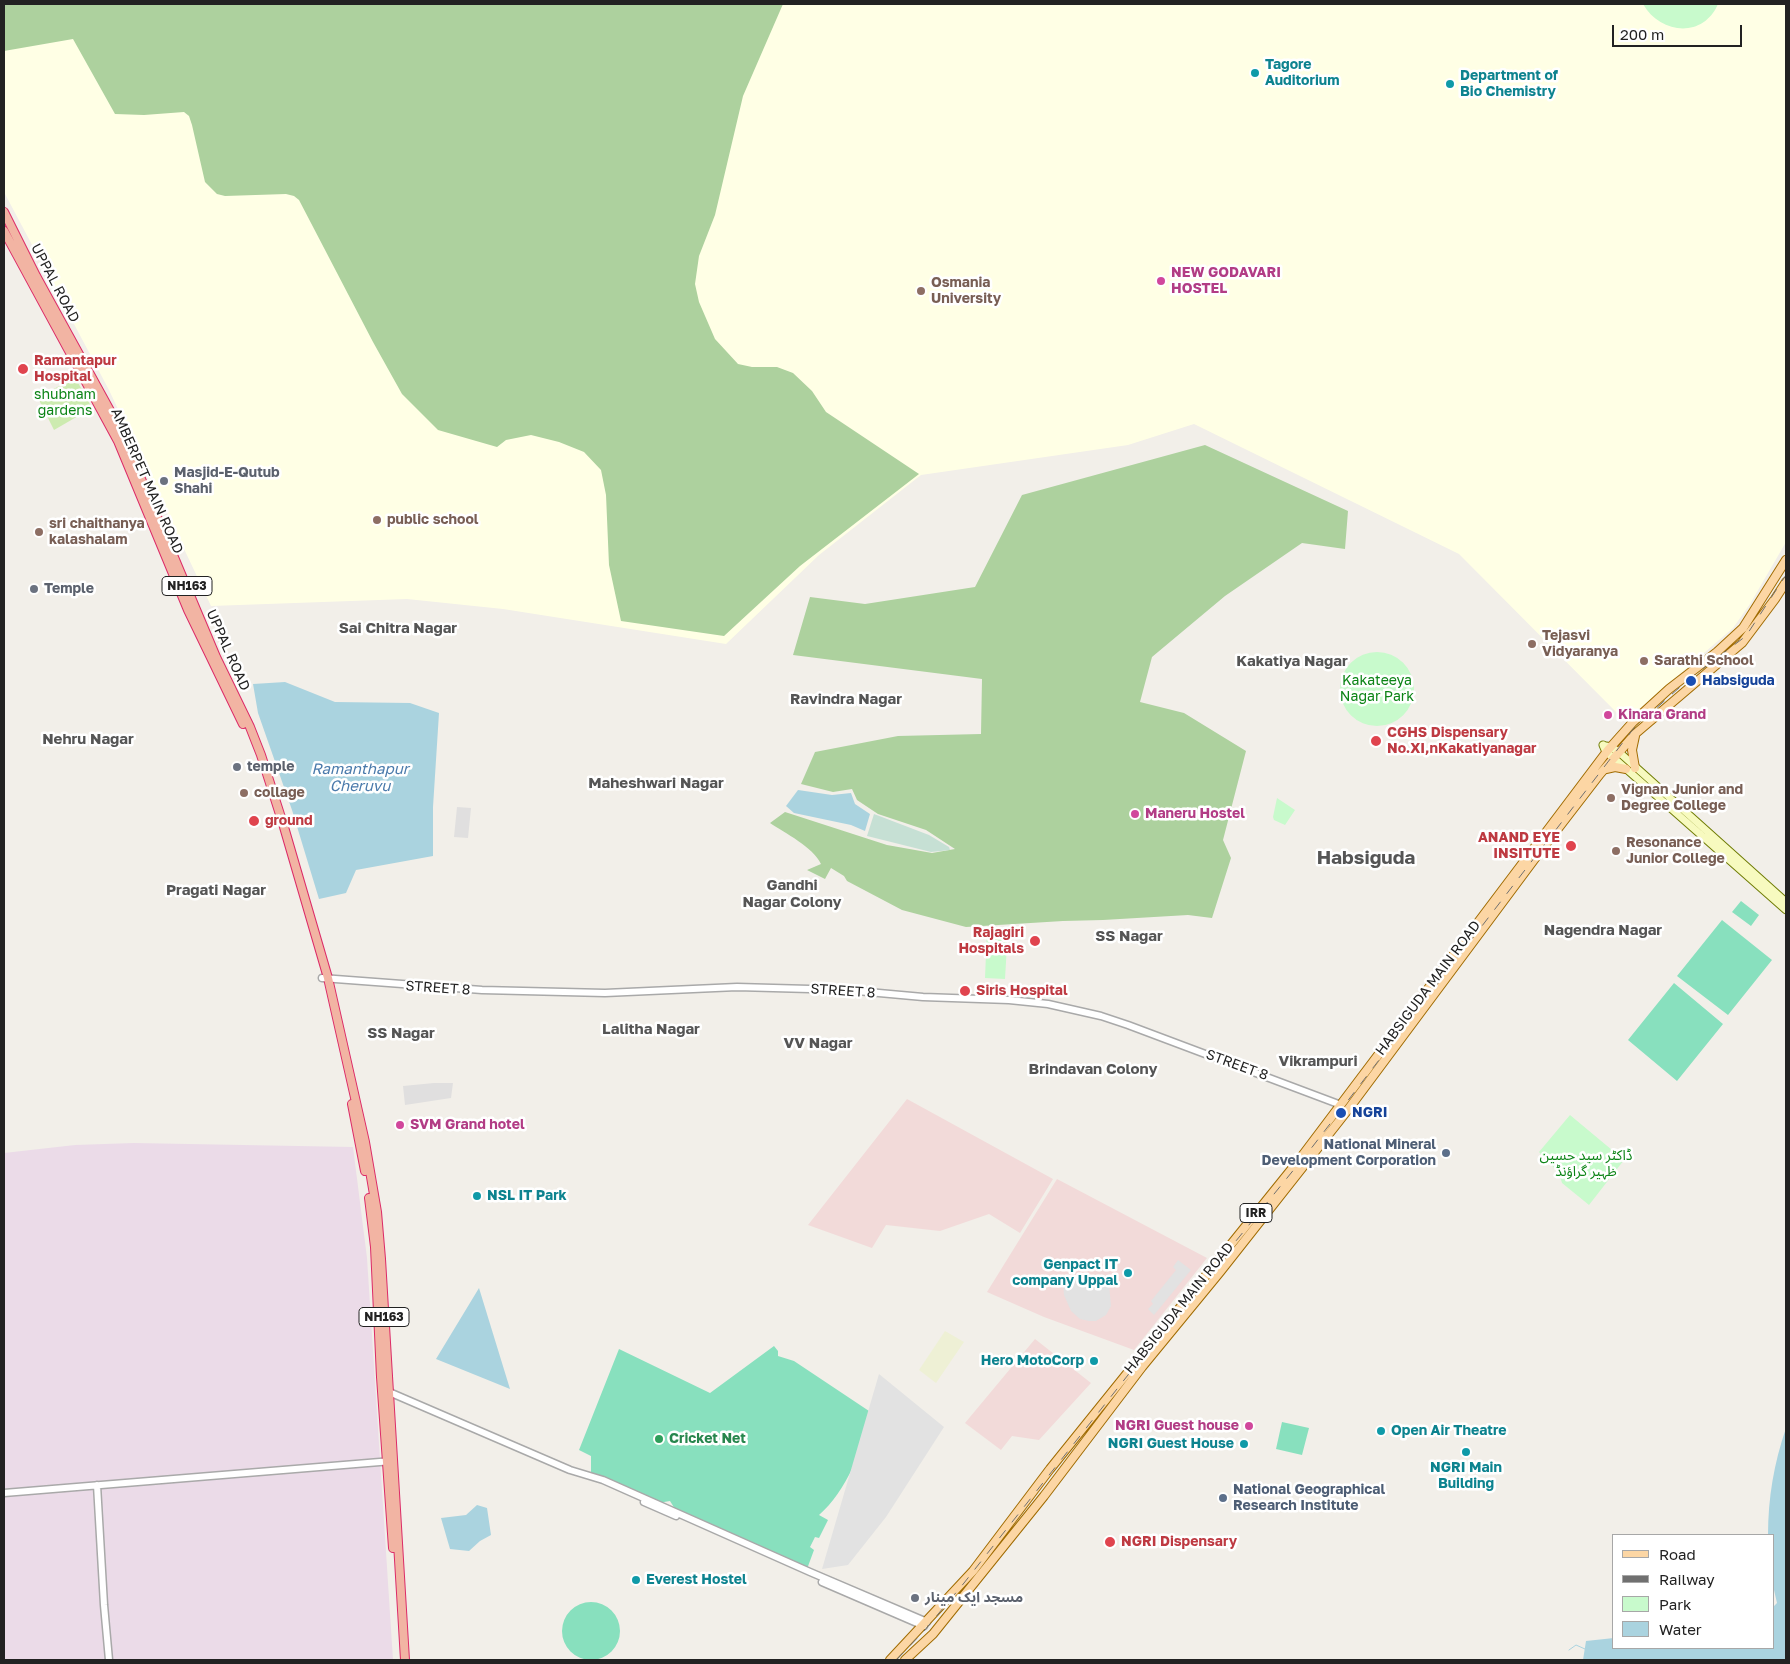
<!DOCTYPE html>
<html>
<head>
<meta charset="utf-8">
<style>
  body { margin:0 }
  #map { position:relative; width:1790px; height:1664px; overflow:hidden; background:#f2efe9; font-family:"Golos Text",sans-serif }
  canvas { display:block }
  .frame { position:absolute; inset:0; border:5px solid #222; pointer-events:none }
  .legend { position:absolute; left:1612px; top:1534px; width:162px; height:115px; box-sizing:border-box; background:#fff; border:1px solid #a7a7a7; margin:0; padding:6px 9px; list-style:none; font-size:15px; color:#222 }
  .legend li { display:flex; align-items:center; gap:10px; height:25px }
  .legend b { width:25px; border:1px solid #a7a7a7 }
  .scale { position:absolute; left:1612px; top:25px; width:130px; height:22px; box-sizing:border-box; border:2px solid #222; border-top:0; padding-left:6px; font-size:15px; line-height:18px; white-space:nowrap; color:#222; -webkit-text-stroke:4px #fff; paint-order:stroke }
</style>
</head>
<body>
<div id="map">
<canvas width="1790" height="1664"></canvas>
<div class="frame"></div>
<ul class="legend">
<li><b style="height:6px;background:#fcd6a4"></b>Road</li>
<li><b style="height:6px;background:#707070"></b>Railway</li>
<li><b style="height:14px;background:#c8facc"></b>Park</li>
<li><b style="height:14px;background:#aad3df"></b>Water</li>
</ul>
<div class="scale">200 m</div>
</div>
<script>
const g = document.querySelector('canvas').getContext('2d');
g.lineJoin = 'round';
function paint(path, color) {
  g.fillStyle = color;
  g.fill(path, 'evenodd');
}
function strokePath(path, color, width, dash) {
  g.strokeStyle = color;
  g.lineWidth = width;
  g.lineCap = dash ? 'butt' : 'round';
  g.setLineDash(dash || []);
  g.stroke(path);
}
function drawText(font, color, halo, rows, align = 'center') {
  g.font = font + ' "Golos Text","Noto Sans Arabic",sans-serif';
  g.lineWidth = 5;
  g.setLineDash([]);
  g.textBaseline = 'middle';
  g.strokeStyle = halo;
  g.fillStyle = color;
  for (const [text, x, y, turn = 0] of rows) {
    g.save();
    g.translate(x, y);
    g.rotate((+turn || 0) * Math.PI / 180);
    g.textAlign = isNaN(turn) ? turn : align;
    if (halo) g.strokeText(text, 0, 0);
    g.fillText(text, 0, 0);
    g.restore();
  }
}
paint(new Path2D(`
  M457,807L471,808L468,838L454,837Z
  M434,1083H453L451,1098L405,1105L403,1086Z`), '#e0dfdf');
paint(new Path2D(`
  M907,1099L1053,1179L1020,1233L989,1214L940,1231L886,1225L872,1248L808,1225Z
  M1057,1179L1207,1258L1134,1350L1044,1317L987,1292Z
  M1035,1339L1091,1383L1039,1440L1012,1436L1001,1450L965,1423Z`), '#f2dad9');
paint(new Path2D(`
  M134,1143L353,1147L367,1258L393,1660H4V1153L75,1145Z`), '#ebdbe8');
paint(new Path2D(`
  M4,4H1786V542L1750,604L1733,628L1625,721L1459,554L1194,424L1128,445L921,475L819,555L726,644L503,609L407,599L211,606L109,390L4,192Z`), '#ffffe5');
paint(new Path2D(`
  M945,1331L964,1342L936,1383L919,1370Z`), '#eef0d5');
paint(new Path2D(`
  M75,377L92,408L54,430L38,398Z`), '#cdebb0');
paint(new Path2D(`
  M4,4H783L743,96L715,215L699,256L695,284L699,302L715,339L738,364L752,367H777L793,373L812,391L826,412L919,474L800,566L724,636L621,621L609,565L606,495L601,470L584,452L559,442L531,435L506,440L497,447L438,430L402,394L373,342L299,200L294,196L286,194L225,196L217,194L205,182L192,125L189,116L184,112L144,115L115,114L73,39L4,51Z
  M1205,445L1348,511L1345,549L1302,543L1225,596L1152,657L1140,702L1184,713L1246,751L1223,840L1231,858L1212,918L1188,915L1103,920L1063,921L966,927L902,910L847,881L844,876L831,868L825,879L807,870L821,864C813,847 785,833 770,823L785,812L887,845L932,853L955,849L926,830L878,814L857,800L852,789L833,792L801,784L815,752L898,736L981,734L982,679L793,655L810,597L865,604L975,587L1022,495Z`), '#add19e');
paint(new Path2D(`
  M874,814L929,835L949,847L950,850L931,852L867,836Z`), '#c6e0d4');
paint(new Path2D(`
  M1643,4H1718C1703,39 1660,34 1643,4Z
  M1340 689a37 37 0 1 1 74 0a37 37 0 1 1-74 0Z
  M1277,798L1295,810L1285,825L1274,820L1273,817Z
  M1008,928L1005,979L985,978L987,929Z
  M1570,1115L1624,1160L1589,1205L1562,1183L1559,1173L1539,1152Z`), '#c8facc');
paint(new Path2D(`
  M1741,901L1759,915L1751,926L1732,912Z
  M1722,920L1772,960L1728,1015L1677,976Z
  M1674,983L1723,1024L1677,1081L1628,1040Z
  M774,1346L778,1351V1356L794,1361L875,1415C861,1449 847,1491 819,1515L828,1520L819,1538L815,1537L810,1547L814,1550L807,1569L675,1509L670,1501L658,1503L591,1475V1456L579,1450L619,1349L710,1393Z
  M1282,1422L1309,1428L1302,1455L1276,1449Z
  M562 1631a29 29 0 1 1 58 0a29 29 0 1 1-58 0Z`), '#88e0be');
paint(new Path2D(`
  M1178,1260L1191,1270L1154,1315L1148,1309L1153,1304L1151,1301L1176,1270L1173,1267Z
  M1093,1275L1096,1285L1109,1284L1111,1306L1106,1315L1096,1321H1089L1080,1319L1071,1311L1064,1295L1063,1282Z
  M879,1374L944,1427L886,1517L848,1565L822,1569Z`), '#e2e2e2');
paint(new Path2D(`
  M285,682L335,702L410,703L439,713L433,807V856L356,870L346,893L319,899L292,810L258,713L253,684Z
  M798,790L832,795L851,793L855,804L870,814L865,831L851,825L794,813L786,806Z
  M479,1288L510,1389L436,1359Z
  M1786,1428V1660H1583L1586,1641L1614,1638V1648H1774V1606L1777,1603L1774,1590V1535H1768C1768,1498 1774,1463 1786,1428Z
  M477,1505L487,1508L491,1535L480,1541L469,1551L450,1549L441,1518L466,1515Z`), '#aad3df');
strokePath(new Path2D(`
  M1569,1650L1576,1645L1585,1649`), '#aad3df', 1);
const tertiary = new Path2D(`
  M322,978L482,990L605,993L737,987L846,990L923,997L1009,1000L1048,1004L1101,1016L1128,1025L1341,1105
  M389,1392L570,1470L603,1480L810,1572L927,1622
  M97,1485L104,1605L109,1660
  M4,1493L392,1461
  M644,1502L676,1516
  M822,1582L924,1626`);
const secondary = new Path2D(`
  M1603,745L1606,752L1615,759L1786,910
  M1606,746L1611,747L1620,753L1786,902`);
const primary = new Path2D(`
  M1635,768L1632,750L1635,736
  M1606,769L1615,767L1626,769
  M890,1660L973,1571L1050,1469L1299,1160L1608,750L1633,722L1669,689L1717,652L1743,628L1786,560
  M905,1660L933,1634L1044,1496L1142,1367L1220,1272L1347,1111L1536,857L1600,774L1635,734L1742,643L1775,599L1786,582`);
const trunk = new Path2D(`
  M4,212L36,276L120,429L216,657L250,727L261,755L284,827L328,978L365,1142L377,1212L381,1259L405,1660
  M4,231L118,441L188,610L243,724
  M352,1104L365,1171
  M369,1198L375,1247L381,1377L393,1548`);
strokePath(tertiary, '#a9a9a9', 9);
strokePath(secondary, '#707d05', 9);
strokePath(primary, '#a06b00', 10);
strokePath(trunk, '#dc2a67', 10);
strokePath(tertiary, '#fff', 6);
strokePath(secondary, '#f7fabf', 7);
strokePath(primary, '#fcd6a4', 8);
strokePath(trunk, '#f2b4a3', 8);
strokePath(new Path2D(`
  M896,1660L924,1631L964,1583L1154,1342L1313,1146L1634,728L1689,679L1746,636L1786,575`), '#707070', 1, [10, 10]);
for (const [x, y, r, color] of [
  [1255,73,5,"#0f9aa8"],
  [1450,84,5,"#0f9aa8"],
  [1161,281,5,"#d1479c"],
  [921,291,5,"#8d6e63"],
  [23,369,6,"#e0444e"],
  [164,481,5,"#6b7280"],
  [377,520,5,"#8d6e63"],
  [39,532,5,"#8d6e63"],
  [34,589,5,"#6b7280"],
  [1532,644,5,"#8d6e63"],
  [1644,661,5,"#8d6e63"],
  [1691,681,6,"#1a4fb4"],
  [1608,715,5,"#d1479c"],
  [1376,741,6,"#e0444e"],
  [237,767,5,"#6b7280"],
  [244,793,5,"#8d6e63"],
  [1611,798,5,"#8d6e63"],
  [1135,814,5,"#d1479c"],
  [254,821,6,"#e0444e"],
  [1571,846,6,"#e0444e"],
  [1616,851,5,"#8d6e63"],
  [1035,941,6,"#e0444e"],
  [965,991,6,"#e0444e"],
  [1341,1113,6,"#1a4fb4"],
  [400,1125,5,"#d1479c"],
  [1446,1153,5,"#5c6f8a"],
  [477,1196,5,"#0f9aa8"],
  [1128,1273,5,"#0f9aa8"],
  [1094,1361,5,"#0f9aa8"],
  [1249,1426,5,"#d1479c"],
  [1381,1431,5,"#0f9aa8"],
  [659,1439,5,"#2e9e5b"],
  [1244,1444,5,"#0f9aa8"],
  [1466,1452,5,"#0f9aa8"],
  [1223,1498,5,"#5c6f8a"],
  [1110,1542,6,"#e0444e"],
  [636,1580,5,"#0f9aa8"],
  [915,1598,5,"#6b7280"]
]) {
  const dot = new Path2D();
  dot.arc(x, y, r, 0, 2 * Math.PI);
  g.fillStyle = color;
  g.fill(dot);
  strokePath(dot, '#fff', 2);
}
for (const [x, y, w] of [
  [187,586,50],
  [1256,1213,32],
  [384,1317,50]
]) {
  const box = new Path2D();
  box.roundRect(x - w / 2, y - 9.5, w, 19, 4);
  g.fillStyle = '#fff';
  g.fill(box);
  strokePath(box, '#222', 1);
}
drawText('bold 12px', '#222', null, [
  ["NH163",187,586],
  ["IRR",1256,1213],
  ["NH163",384,1317]
]);
drawText('bold 14px', '#0d838f', '#fff', [
  ["Tagore",1265,65],
  ["Auditorium",1265,81],
  ["Department of",1460,76],
  ["Bio Chemistry",1460,92],
  ["NSL IT Park",487,1196],
  ["Genpact IT",1118,1265,"right"],
  ["company Uppal",1118,1281,"right"],
  ["Hero MotoCorp",1084,1361,"right"],
  ["Open Air Theatre",1391,1431],
  ["NGRI Guest House",1234,1444,"right"],
  ["NGRI Main",1466,1468,"center"],
  ["Building",1466,1484,"center"],
  ["Everest Hostel",646,1580]
], 'left');
drawText('bold 14px', '#b23c85', '#fff', [
  ["NEW GODAVARI",1171,273],
  ["HOSTEL",1171,289],
  ["Kinara Grand",1618,715],
  ["Maneru Hostel",1145,814],
  ["SVM Grand hotel",410,1125],
  ["NGRI Guest house",1239,1426,"right"]
], 'left');
drawText('14px', '#222', '#fff', [
  ["UPPAL ROAD",55,283,62],
  ["AMBERPET MAIN ROAD",147,481,66],
  ["UPPAL ROAD",228,650,66],
  ["STREET 8",438,988,4],
  ["HABSIGUDA MAIN ROAD",1428,988,-53],
  ["STREET 8",843,991,4],
  ["STREET 8",1237,1065,20],
  ["HABSIGUDA MAIN ROAD",1179,1308,-51]
]);
drawText('bold 14px', '#785e54', '#fff', [
  ["Osmania",931,283],
  ["University",931,299],
  ["public school",387,520],
  ["sri chaithanya",49,524],
  ["kalashalam",49,540],
  ["Tejasvi",1542,636],
  ["Vidyaranya",1542,652],
  ["Sarathi School",1654,661],
  ["Vignan Junior and",1621,790],
  ["Degree College",1621,806],
  ["collage",254,793],
  ["Resonance",1626,843],
  ["Junior College",1626,859]
], 'left');
drawText('bold 14px', '#be3a42', '#fff', [
  ["Ramantapur",34,361],
  ["Hospital",34,377],
  ["CGHS Dispensary",1387,733],
  ["No.XI,nKakatiyanagar",1387,749],
  ["ground",265,821],
  ["ANAND EYE",1560,838,"right"],
  ["INSITUTE",1560,854,"right"],
  ["Rajagiri",1024,933,"right"],
  ["Hospitals",1024,949,"right"],
  ["Siris Hospital",976,991],
  ["NGRI Dispensary",1121,1542]
], 'left');
drawText('14px', '#0c8416', '#fff', [
  ["shubnam",65,395],
  ["gardens",65,411],
  ["Kakateeya",1377,681],
  ["Nagar Park",1377,697],
  ["ڈاکٹر سید حسین",1586,1156],
  ["ظہیر گراؤنڈ",1586,1172]
]);
drawText('bold 14px', '#5b616d', '#fff', [
  ["Masjid-E-Qutub",174,473],
  ["Shahi",174,489],
  ["Temple",44,589],
  ["temple",247,767],
  ["مسجد ایک مینار",925,1598]
], 'left');
drawText('bold 14px', '#164399', '#fff', [
  ["Habsiguda",1702,681],
  ["NGRI",1352,1113]
], 'left');
drawText('bold 14px', '#4e5e75', '#fff', [
  ["National Mineral",1436,1145],
  ["Development Corporation",1436,1161],
  ["National Geographical",1233,1490,"left"],
  ["Research Institute",1233,1506,"left"]
], 'right');
drawText('bold 14px', '#27864d', '#fff', [
  ["Cricket Net",669,1439]
], 'left');
drawText('bold 15px', '#555', '#fff', [
  ["Sai Chitra Nagar",398,628],
  ["Kakatiya Nagar",1292,661],
  ["Ravindra Nagar",846,699],
  ["Nehru Nagar",88,739],
  ["Maheshwari Nagar",656,783],
  ["Gandhi",792,885],
  ["Nagar Colony",792,902],
  ["Pragati Nagar",216,890],
  ["Nagendra Nagar",1603,930],
  ["SS Nagar",1129,936],
  ["Lalitha Nagar",651,1029],
  ["SS Nagar",401,1033],
  ["VV Nagar",818,1043],
  ["Vikrampuri",1318,1061],
  ["Brindavan Colony",1093,1069]
]);
drawText('italic 15px', '#4a7aab', '#fff', [
  ["Ramanthapur",360,769],
  ["Cheruvu",360,786]
]);
drawText('bold 19px', '#555', '#fff', [
  ["Habsiguda",1366,858]
]);
</script>
</body>
</html>
